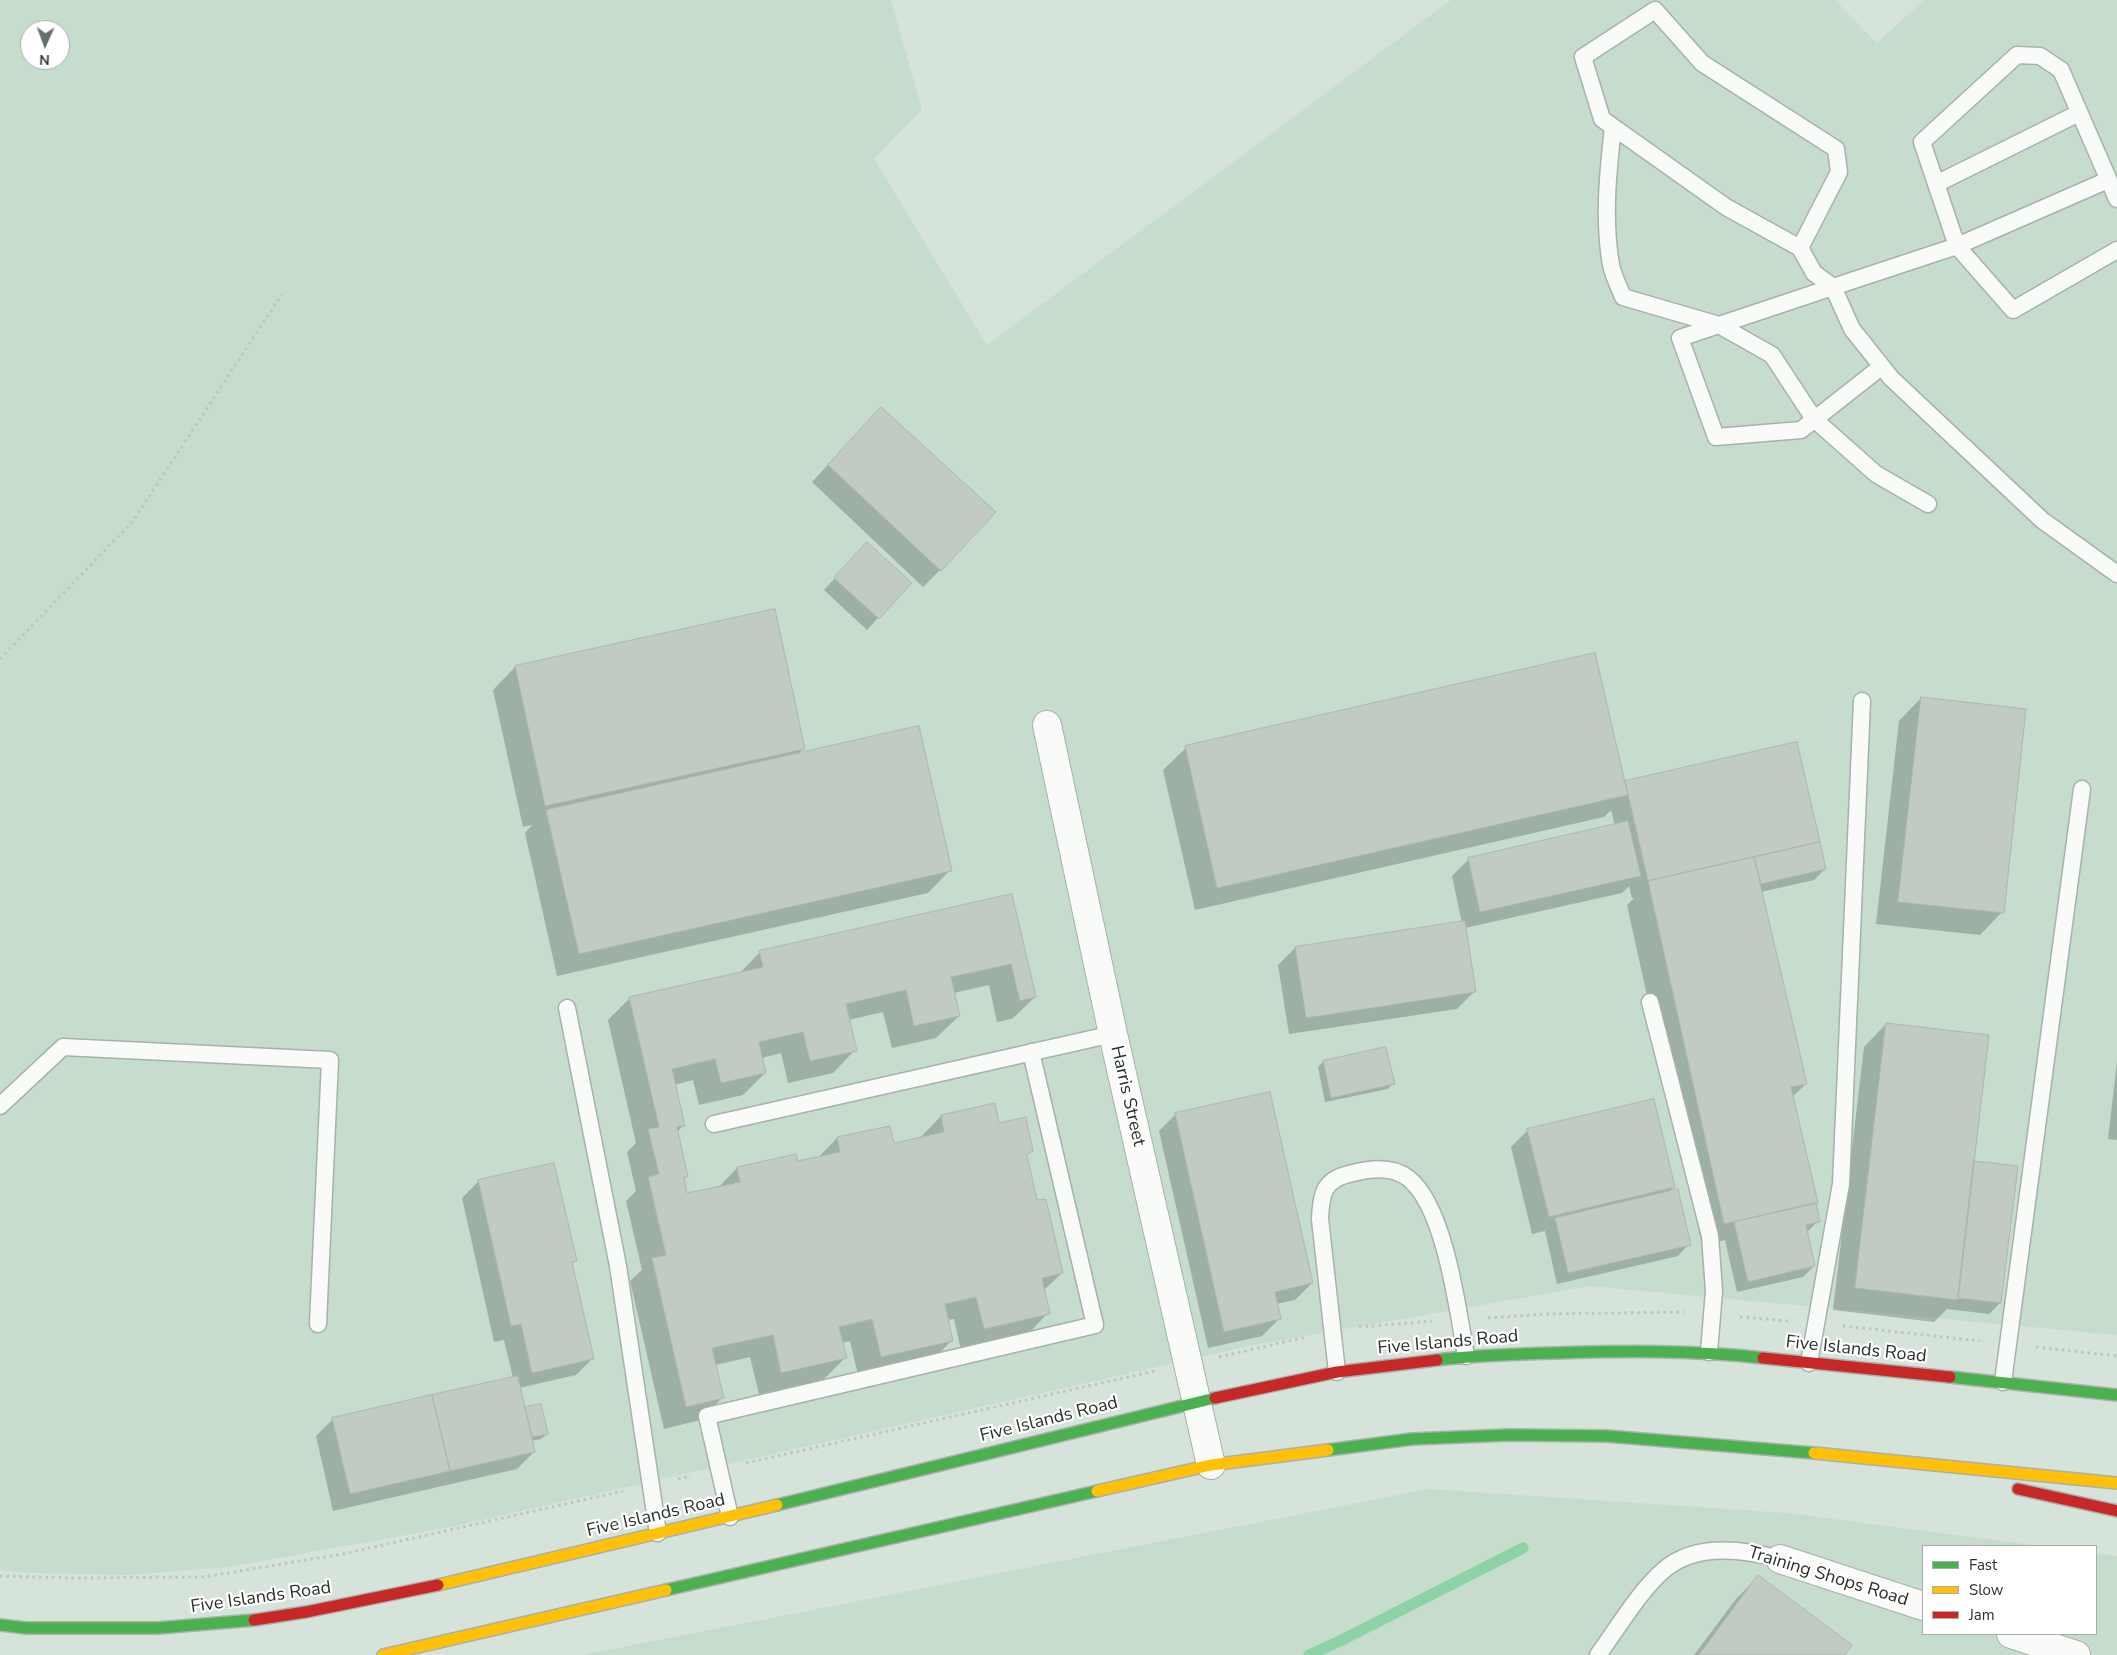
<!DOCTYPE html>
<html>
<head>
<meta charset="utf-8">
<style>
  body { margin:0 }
  #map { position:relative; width:2117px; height:1655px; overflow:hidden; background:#d6e3da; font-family:"Nunito Sans",sans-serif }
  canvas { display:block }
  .legend { position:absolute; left:1922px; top:1545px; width:175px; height:90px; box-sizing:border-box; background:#fff; border:1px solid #a9adaa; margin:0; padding:6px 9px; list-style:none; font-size:15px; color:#29312b }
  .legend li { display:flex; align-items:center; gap:10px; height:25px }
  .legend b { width:25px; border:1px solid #a9adaa }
  .north { position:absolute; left:20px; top:20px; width:50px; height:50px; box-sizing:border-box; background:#fff; border:1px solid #a9adaa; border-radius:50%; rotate:182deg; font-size:14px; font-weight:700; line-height:20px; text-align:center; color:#29312b }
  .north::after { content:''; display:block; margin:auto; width:18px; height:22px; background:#666f68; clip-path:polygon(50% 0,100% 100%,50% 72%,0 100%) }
</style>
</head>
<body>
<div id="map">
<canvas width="2117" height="1655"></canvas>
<ul class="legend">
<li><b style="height:6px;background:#4caf50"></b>Fast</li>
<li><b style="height:6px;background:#ffc107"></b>Slow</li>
<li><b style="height:6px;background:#c62828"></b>Jam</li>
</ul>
<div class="north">N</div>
</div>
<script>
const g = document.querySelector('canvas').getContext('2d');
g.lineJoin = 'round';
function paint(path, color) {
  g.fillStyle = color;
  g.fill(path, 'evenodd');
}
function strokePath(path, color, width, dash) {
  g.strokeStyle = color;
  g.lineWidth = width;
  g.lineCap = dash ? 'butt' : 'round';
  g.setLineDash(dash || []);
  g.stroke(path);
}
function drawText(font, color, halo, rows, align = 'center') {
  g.font = font + ' "Nunito Sans",sans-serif';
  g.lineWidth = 4.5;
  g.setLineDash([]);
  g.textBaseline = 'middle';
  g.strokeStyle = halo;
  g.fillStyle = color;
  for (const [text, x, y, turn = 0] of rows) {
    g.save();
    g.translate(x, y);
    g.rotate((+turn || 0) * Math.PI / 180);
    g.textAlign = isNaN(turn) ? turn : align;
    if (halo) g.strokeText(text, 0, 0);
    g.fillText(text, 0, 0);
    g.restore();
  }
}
paint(new Path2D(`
  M0,0H891L922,110L874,159L987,345L1451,0H1835L1877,43L1924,0H2117V1335L1590,1286L1254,1345L446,1528L227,1567L128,1575L27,1573L0,1570ZM30,30H60V60H30Z
  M1428,1489L1787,1513L2040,1546H1923V1634H2096V1554L2117,1556V1655H583Z`), '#c6dccc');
paint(new Path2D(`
  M864,426L940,570L923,587L812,482Z
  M856,555L910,583L867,630L824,590Z
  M515,667L804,748L798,754L950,870L928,893L557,976L525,833L532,825L523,827L493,690Z
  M1921,698L2002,912L1980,935L1876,924L1899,721Z
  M1796,743L1825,869L1814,880L1761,892L1806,1084L1792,1097L1818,1221L1806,1233L1814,1266L1803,1277L1737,1292L1725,1240L1702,1246L1627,905L1634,898H1632L1629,886L1622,893L1465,928L1474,992L1457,1009L1289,1034L1278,965L1295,948L1462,923L1452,876L1469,859L1615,825L1611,810L1604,817L1195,910L1163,770L1186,748L1624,784Z
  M1011,895L1035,997L1012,1019L997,1022L989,985L954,993L959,1016L936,1038L892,1048L883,1012L848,1020L855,1050L833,1073L788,1083L781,1053L762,1058L765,1073L743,1095L699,1105L693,1080L674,1085L684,1125L677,1132L687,1176L683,1180L686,1194L718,1188L737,1168L797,1163L818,1158L837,1138L893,1145L919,1139L941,1116L998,1125L1032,1151L1026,1156L1036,1202L1062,1273L1043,1291L1048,1313L1026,1336L961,1350L954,1319L947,1320L952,1340L930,1363L859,1379L850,1341L842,1343L845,1358L823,1380L759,1394L750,1357L715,1365L722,1398L700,1420L664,1429L630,1281L642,1270L626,1201L636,1191L627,1152L636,1143L608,1020L630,998L739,974L760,952Z
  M1886,1024L1973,1165L2000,1303L1989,1314L1947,1309L1934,1322L1833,1310L1864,1047Z
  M2117,1061V1140L2108,1139Z
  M1323,1062L1393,1083L1388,1089L1325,1102L1318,1067Z
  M1176,1114L1312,1283L1295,1300L1276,1304L1279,1319L1262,1336L1208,1348L1159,1131Z
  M1528,1130L1674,1187L1668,1193L1689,1244L1678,1256L1557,1284L1545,1231L1532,1234L1511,1147Z
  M479,1181L575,1261L571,1265L593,1358L576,1375L519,1388L524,1409L526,1408L547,1434L541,1439L531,1441L534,1452L517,1469L333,1511L316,1436L333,1419L513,1378L504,1340L494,1342L462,1198Z
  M1758,1577L1843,1655H1694L1736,1599Z`), '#0003');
strokePath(new Path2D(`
  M1309,1655L1340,1641L1523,1548`), '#8ed2a8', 11);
const building = new Path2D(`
  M881,407L996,512L941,571L828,465Z
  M867,542L912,583L879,619L834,578Z
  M775,609L805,749L545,806L515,666Z
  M1595,653L1628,795L1217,888L1185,746Z
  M1921,697L2026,709L2004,913L1898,902Z
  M919,726L952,871L579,954L546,810Z
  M1797,742L1820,842L1648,881L1625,781Z
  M1628,821L1641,876L1480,912L1468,858Z
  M1820,842L1826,869L1761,884L1754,857Z
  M1754,857L1807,1084L1791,1087L1818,1203L1724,1224L1648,881Z
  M1012,894L1036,997L1020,1001L1011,964L951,977L960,1016L914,1026L906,990L846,1004L857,1051L810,1061L803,1032L759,1042L766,1073L721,1083L715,1059L672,1069L685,1126L677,1127L688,1177H684L687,1193L740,1182L737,1167L796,1154L798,1161L840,1152L837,1137L890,1126L894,1143L944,1132L941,1115L995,1103L999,1123L1026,1117L1033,1151L1027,1155L1037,1200L1046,1199L1063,1273L1042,1278L1050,1314L984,1329L976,1297L945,1304L953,1341L881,1357L872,1319L839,1327L847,1358L781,1373L773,1335L712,1348L724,1398L686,1407L652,1258L666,1255L648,1177L659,1174L648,1129L659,1127L629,997L763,967L759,951Z
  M1465,921L1476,992L1306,1018L1295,947Z
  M1886,1023L1989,1035L1958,1300L1855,1288Z
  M1386,1047L1395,1084L1331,1098L1323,1061Z
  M1270,1092L1313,1283L1275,1292L1281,1319L1224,1332L1175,1113Z
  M1654,1099L1675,1187L1549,1217L1527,1129Z
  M1974,1161L2018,1166L2001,1303L1958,1298Z
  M554,1163L577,1261L572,1262L594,1359L532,1373L521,1324L511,1326L478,1180Z
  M1678,1189L1691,1245L1568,1273L1555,1218Z
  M1816,1203L1820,1222L1806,1225L1815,1266L1748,1282L1734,1222Z
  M518,1376L535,1452L450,1471L432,1395Z
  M432,1395L450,1471L350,1494L332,1418Z
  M541,1404L548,1434L532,1437L525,1407Z
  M1758,1575L1852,1645L1845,1655H1699Z`);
paint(building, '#c1cbc4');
strokePath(building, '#adb7b0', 1);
const lane = new Path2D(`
  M1613,127C1608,172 1603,219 1611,265C1613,275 1619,287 1623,297L1719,325L1772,355L1814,419L1876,474L1928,504
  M2108,180L1957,246L1833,287L1852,329L1891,378L2042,520L2117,574
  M1936,184L2079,113
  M2117,199L2061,70L2040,56L2017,55L1922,142L1957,246L2013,310L2117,250
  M1800,248L1839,172L1836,149L1702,63L1655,10L1583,57L1602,119L1726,207L1800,248L1814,273L1833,287
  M1833,287L1680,338L1716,437L1801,430L1881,367
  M1650,1002L1710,1236L1714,1291L1709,1352
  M567,1008L618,1266L658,1533
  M0,1106L63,1047L330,1060L318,1324
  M714,1124L1113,1034
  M1809,1363L1841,1184L1862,701
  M1337,1372L1320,1219C1321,1195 1323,1180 1349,1174C1368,1169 1391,1165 1408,1178C1445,1206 1458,1311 1466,1356
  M2003,1382L2082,789
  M730,1517L707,1416L1095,1325L1031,1052
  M1598,1655C1618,1628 1639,1591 1665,1569C1696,1543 1743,1549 1780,1559`);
const street = new Path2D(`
  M1047,725L1113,1034L1211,1465
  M1780,1559L1923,1606
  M2011,1634L2076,1655`);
const fast = new Path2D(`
  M1437,1360C1476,1355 1516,1354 1555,1353C1625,1351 1694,1350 1763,1358
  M1950,1377L2117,1395
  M1328,1450L1412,1439L1509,1435L1606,1436L1814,1453
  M777,1505L1215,1398
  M666,1590L1097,1491
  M0,1625L26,1628H158L254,1620`);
const slow = new Path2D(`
  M1814,1453L2117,1483
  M1097,1491L1211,1465L1328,1450
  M438,1585L777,1505
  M383,1655L666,1590`);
const jam = new Path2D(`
  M1763,1358L1950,1377
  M1215,1398L1337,1372L1437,1360
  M2018,1489L2117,1511
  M254,1620L306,1612L438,1585`);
strokePath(lane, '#a8b1ab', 19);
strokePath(street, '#a8b1ab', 30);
strokePath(fast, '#a8b1ab', 14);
strokePath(slow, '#a8b1ab', 14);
strokePath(jam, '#a8b1ab', 14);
strokePath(new Path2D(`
  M0,659L133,521L282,294
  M1740,1317L1789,1321
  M1488,1318L1546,1314L1684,1312
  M1843,1326L1980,1341
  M1359,1327L1432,1321
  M2036,1347L2117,1356
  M1219,1357L1306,1337
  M746,1463L1155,1371
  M678,1479L691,1476
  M0,1576L74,1578L203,1577L343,1554L623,1491`), '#bfc4c1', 3, [2.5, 4]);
strokePath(lane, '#f9fbf9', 16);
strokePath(street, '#f9fbf9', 28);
strokePath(fast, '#4caf50', 11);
strokePath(slow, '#ffc107', 11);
strokePath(jam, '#c62828', 11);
drawText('18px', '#29312b', '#fff', [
  ["Harris Street",1127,1096,77],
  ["Five Islands Road",1448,1343,-5],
  ["Five Islands Road",1856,1350,6],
  ["Five Islands Road",1049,1420,-14],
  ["Five Islands Road",656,1516,-13],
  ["Training Shops Road",1828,1577,17],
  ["Five Islands Road",261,1598,-8]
]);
</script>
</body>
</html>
